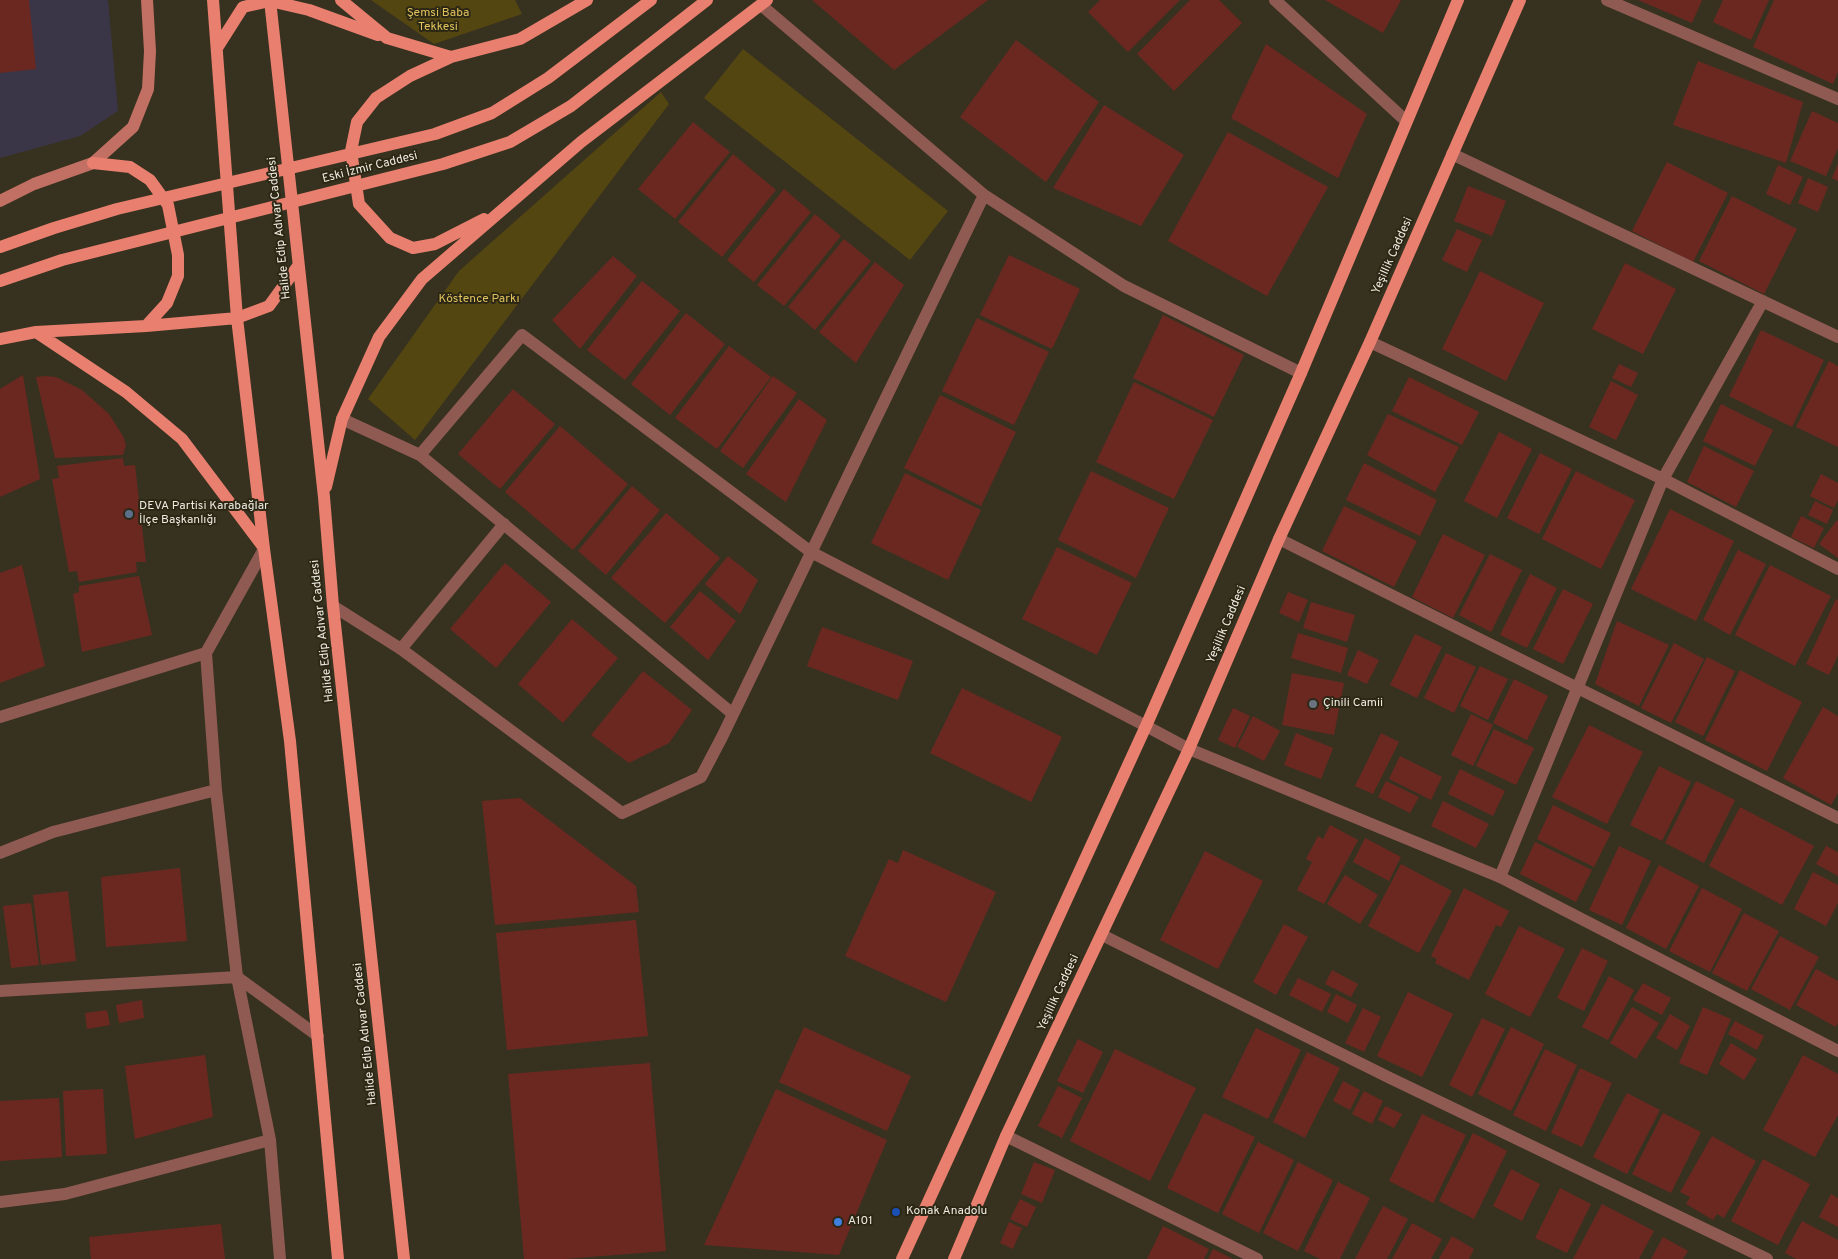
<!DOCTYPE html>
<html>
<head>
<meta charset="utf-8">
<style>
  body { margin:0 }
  canvas { display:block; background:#37311f }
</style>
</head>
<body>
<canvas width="1838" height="1259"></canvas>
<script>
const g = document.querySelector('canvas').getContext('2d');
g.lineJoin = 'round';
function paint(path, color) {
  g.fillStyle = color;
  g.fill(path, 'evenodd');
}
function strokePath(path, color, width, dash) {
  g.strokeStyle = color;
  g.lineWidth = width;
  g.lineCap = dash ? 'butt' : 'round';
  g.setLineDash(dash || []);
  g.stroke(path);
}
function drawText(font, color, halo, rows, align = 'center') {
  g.font = font + ' Overpass,sans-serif';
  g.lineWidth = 4;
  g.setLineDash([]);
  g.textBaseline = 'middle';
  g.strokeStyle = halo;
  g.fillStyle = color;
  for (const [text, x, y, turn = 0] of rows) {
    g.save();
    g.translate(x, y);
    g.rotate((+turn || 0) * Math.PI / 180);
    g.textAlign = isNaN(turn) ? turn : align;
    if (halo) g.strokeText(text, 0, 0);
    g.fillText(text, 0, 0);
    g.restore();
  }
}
paint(new Path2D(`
  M0,0H108L118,111L80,136L0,158Z`), '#3a3647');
paint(new Path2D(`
  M371,0H515L522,14L434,44Z
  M743,49L948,211L910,260L704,98Z
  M661,92L669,104L415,440L368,399L459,271Z`), '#544611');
paint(new Path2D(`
  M0,0H29L36,69L0,73Z
  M812,0H988L894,70Z
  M1100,0H1180L1128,52L1088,12Z
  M1190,0H1219L1242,23L1174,91L1137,54Z
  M1325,0H1401L1383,33Z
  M1638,0H1702L1692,23Z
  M1723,0H1769L1751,40L1713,22Z
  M1774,0H1838V72L1833,84L1753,47Z
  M1016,40L1099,102L1046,182L960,117Z
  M1266,44L1367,114L1338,178L1231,118Z
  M1698,61L1803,102L1786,163L1673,125Z
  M1104,105L1184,155L1141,226L1053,188Z
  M1812,111L1838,123V148L1826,176L1790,161Z
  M693,122L730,152L675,219L638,189Z
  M1228,132L1328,187L1267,296L1168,241Z
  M733,154L776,190L722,257L678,222Z
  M1667,162L1728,193L1693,262L1632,231Z
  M1838,164V181L1832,178Z
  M1778,165L1803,177L1790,205L1766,194Z
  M1808,178L1828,187L1818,212L1798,203Z
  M1468,186L1506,201L1492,236L1454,221Z
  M784,189L811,212L754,282L727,260Z
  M1732,196L1797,229L1764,294L1699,261Z
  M815,214L841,236L784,306L757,285Z
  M1457,229L1482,240L1467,272L1442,260Z
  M844,239L871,261L815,330L788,307Z
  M1009,255L1080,289L1052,349L980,315Z
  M613,256L637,276L580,349L552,320Z
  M875,262L904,285L856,363L819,332Z
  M1625,263L1676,289L1643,354L1592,329Z
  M1480,271L1544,303L1506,381L1442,349Z
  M642,281L680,311L625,380L587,350Z
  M686,313L725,344L670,415L631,384Z
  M1163,315L1244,355L1214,417L1133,378Z
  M977,318L1049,352L1014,425L942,391Z
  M1761,330L1824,360L1792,427L1729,396Z
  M729,346L771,377L717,449L675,418Z
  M1829,361L1838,366V447L1796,427Z
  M1619,364L1638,373L1631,387L1612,378Z
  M23,375L40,479L0,497V389Z
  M45,376L56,377L82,390L109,414L123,436L126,445L123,455L55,458L36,377Z
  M773,376L797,393L743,468L720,451Z
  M1409,377L1479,412L1462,445L1392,411Z
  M1611,381L1638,395L1616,440L1589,427Z
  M1134,382L1213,420L1174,499L1096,462Z
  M513,389L555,424L500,489L458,454Z
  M940,395L1016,432L981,506L904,468Z
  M799,399L827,420L786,502L746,474Z
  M1721,404L1773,430L1755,466L1703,441Z
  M1388,414L1459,447L1435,492L1367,455Z
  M560,426L628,484L573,550L505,492Z
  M1499,432L1532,449L1497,518L1464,501Z
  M1704,446L1754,471L1736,507L1687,482Z
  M1540,453L1572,469L1539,534L1507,518Z
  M123,458L124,466L135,465L146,562H136L137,572L79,582L77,571L69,572L52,479L59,478L57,466Z
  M1364,463L1437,500L1420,536L1346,500Z
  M1091,471L1169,508L1136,578L1058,540Z
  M1576,471L1635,500L1601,569L1542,539Z
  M905,473L981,510L948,580L871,543Z
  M1821,474L1838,483V500L1834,508L1810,496Z
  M632,486L660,510L606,575L578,551Z
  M1815,501L1833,510L1827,524L1808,515Z
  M1344,506L1417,541L1394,587L1322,551Z
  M1670,509L1734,541L1696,621L1631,589Z
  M666,513L720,558L665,623L611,578Z
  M1801,516L1824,528L1814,548L1791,537Z
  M1837,520L1838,522V558L1819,544Z
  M1443,534L1485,555L1453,618L1412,597Z
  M1057,547L1132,583L1097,655L1022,619Z
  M1738,550L1766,564L1730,635L1703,620Z
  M1490,554L1522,570L1491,632L1459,615Z
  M728,556L758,580L740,614L705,584Z
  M505,563L551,602L496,668L450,629Z
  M22,565L45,666L0,683V573Z
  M1770,565L1831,596L1795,666L1735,635Z
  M1530,574L1557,588L1527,648L1500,635Z
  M139,576L152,635L82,652L73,594L79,592V586Z
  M1563,589L1593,604L1563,664L1533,649Z
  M700,591L736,621L708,660L670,627Z
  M1288,592L1308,600L1299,622L1279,613Z
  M1836,599L1838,600V655L1829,675L1806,664Z
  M1311,602L1355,615L1347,642L1303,628Z
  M572,619L618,658L563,723L518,684Z
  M1617,621L1669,645L1639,706L1595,684Z
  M822,627L913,661L898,700L807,666Z
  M1298,633L1348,648L1341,673L1291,658Z
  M1415,634L1442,647L1417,698L1390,685Z
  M1674,643L1704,659L1671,723L1641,708Z
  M1358,650L1379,660L1367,684L1347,675Z
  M1446,653L1476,667L1454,713L1424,698Z
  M1707,657L1735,671L1703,736L1675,722Z
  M1480,666L1508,679L1488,720L1460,706Z
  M1740,670L1802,702L1767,771L1705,740Z
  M643,671L692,710L669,743L629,763L591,735Z
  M1292,673L1344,683L1334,735L1282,725Z
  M1514,679L1548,696L1527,740L1493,723Z
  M962,688L1062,737L1031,802L930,753Z
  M1823,707L1838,716V793L1831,805L1783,778Z
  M1233,708L1250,716L1235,748L1218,740Z
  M1471,714L1493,725L1473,766L1451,755Z
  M1253,716L1280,731L1264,761L1237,747Z
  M1589,725L1643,752L1607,824L1552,797Z
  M1494,729L1534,748L1516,785L1476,766Z
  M1296,733L1333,748L1321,779L1284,765Z
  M1381,733L1399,742L1373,794L1355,786Z
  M1400,756L1442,777L1431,800L1389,779Z
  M1659,766L1691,782L1662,841L1630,825Z
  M1460,769L1505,791L1493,816L1448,794Z
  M1386,781L1419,797L1410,813L1378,797Z
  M1696,781L1735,800L1704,863L1665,843Z
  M520,798L636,886L639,912L495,925L482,801Z
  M1443,801L1489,824L1476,848L1431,826Z
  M1553,805L1611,833L1594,867L1537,839Z
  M1740,807L1814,846L1782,905L1709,866Z
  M1330,825L1358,840L1324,904L1297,890L1312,862L1306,859L1318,836L1323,839Z
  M1365,838L1401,857L1389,881L1353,862Z
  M1535,842L1592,870L1576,902L1520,874Z
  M1619,846L1651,861L1622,925L1589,910Z
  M1826,846L1838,852V876L1816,864Z
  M903,850L996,892L946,1002L845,956L889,859L898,863Z
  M1205,851L1263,881L1218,969L1160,940Z
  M1401,864L1452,891L1419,953L1368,926Z
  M1659,865L1699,886L1666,949L1626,928Z
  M180,868L187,941L106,947L101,877Z
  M1813,872L1838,885V903L1826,926L1794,909Z
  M1345,875L1378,895L1360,924L1327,904Z
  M1464,888L1509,911L1501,927L1496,925L1469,980L1435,963L1437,959L1431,956Z
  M1702,888L1742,909L1710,972L1669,951Z
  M68,891L76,961L41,965L33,895Z
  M31,903L39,965L11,968L3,906Z
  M1744,913L1779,931L1747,991L1712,973Z
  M636,920L648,1036L507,1050L496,933Z
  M1284,924L1308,937L1276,995L1253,982Z
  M1519,926L1565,949L1530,1017L1485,994Z
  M1780,936L1819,957L1790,1010L1751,989Z
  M1582,948L1608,961L1584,1011L1557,998Z
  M1816,969L1838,981V1023L1836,1027L1796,1005Z
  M1332,970L1358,984L1351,997L1325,984Z
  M1609,976L1634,990L1608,1040L1582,1027Z
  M1298,978L1331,994L1322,1012L1289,995Z
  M1643,983L1671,998L1662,1015L1633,1000Z
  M1408,992L1453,1014L1422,1077L1377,1056Z
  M1336,994L1357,1005L1348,1023L1327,1012Z
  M142,1000L144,1018L119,1023L116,1005Z
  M1632,1007L1659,1023L1636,1059L1610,1043Z
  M1703,1007L1731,1019L1707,1075L1679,1063Z
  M1363,1008L1381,1017L1364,1052L1345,1043Z
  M107,1010L110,1025L87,1029L85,1013Z
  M1670,1014L1690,1026L1677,1050L1656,1038Z
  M1482,1018L1505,1029L1472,1097L1449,1085Z
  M1735,1021L1764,1036L1757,1050L1728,1034Z
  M804,1027L911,1076L887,1131L779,1082Z
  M1511,1027L1544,1044L1511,1111L1478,1094Z
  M1256,1028L1301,1050L1268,1119L1222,1097Z
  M1078,1039L1103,1052L1083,1093L1057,1081Z
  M1731,1043L1757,1059L1744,1080L1719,1064Z
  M1115,1049L1196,1088L1150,1181L1070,1141Z
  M1545,1049L1577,1065L1546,1131L1513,1115Z
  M1307,1052L1340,1068L1305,1138L1273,1122Z
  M205,1055L213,1117L135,1139L125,1066Z
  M1803,1055L1838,1074V1115L1815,1157L1763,1130Z
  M650,1063L666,1251L565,1259H524L508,1074Z
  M1580,1068L1612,1083L1582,1147L1551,1133Z
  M1343,1081L1360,1090L1350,1110L1333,1101Z
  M1058,1086L1082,1098L1062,1138L1038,1126Z
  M103,1089L107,1154L66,1156L63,1091Z
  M776,1089L887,1140L839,1255L704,1245Z
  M1364,1091L1383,1101L1372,1124L1352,1114Z
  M1627,1093L1660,1110L1627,1174L1593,1157Z
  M59,1098L62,1157L0,1161V1101Z
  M1385,1106L1402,1114L1394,1128L1378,1120Z
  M1204,1113L1255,1137L1218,1213L1167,1188Z
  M1663,1113L1701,1132L1671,1193L1632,1174Z
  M1422,1114L1466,1135L1433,1203L1389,1181Z
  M1473,1133L1507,1151L1474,1219L1439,1201Z
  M1712,1136L1756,1161L1724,1218L1717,1214L1713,1220L1686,1204L1690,1197L1680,1192Z
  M1258,1142L1294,1160L1259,1233L1222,1214Z
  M1763,1159L1810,1184L1778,1245L1731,1221Z
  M1034,1162L1055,1170L1042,1203L1021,1194Z
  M1298,1162L1333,1180L1298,1251L1263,1233Z
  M1511,1169L1540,1184L1522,1221L1493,1206Z
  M1338,1182L1370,1198L1340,1259H1320L1304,1251Z
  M1560,1188L1591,1204L1567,1253L1535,1238Z
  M1831,1194L1838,1198V1227L1819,1217Z
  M1020,1199L1036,1207L1027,1227L1010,1219Z
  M1602,1204L1654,1231L1639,1259H1573Z
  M1383,1206L1408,1219L1387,1259H1355Z
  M1802,1221L1838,1240V1259H1796L1785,1253Z
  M1009,1222L1022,1228L1013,1249L1000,1243Z
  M1412,1223L1442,1239L1431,1259H1392Z
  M221,1224L225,1259H91L89,1237Z
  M1163,1226L1209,1249L1204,1259H1147Z
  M1452,1236L1474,1249L1469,1259H1439Z
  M1663,1237L1688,1251L1683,1259H1651Z
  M1213,1249L1233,1259H1208Z`), '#6b2821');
strokePath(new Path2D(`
  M1275,0L1406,121
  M1607,0L1838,99
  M761,5L984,195L1124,286L1301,373
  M1452,154L1838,337
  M1370,342L1663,479L1838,569
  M342,419L420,455L733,714
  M420,455L522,335L811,552L1146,726
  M1279,539L1838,818
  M264,549L206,653L216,790L237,977L270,1140L280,1259
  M333,606L401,649L622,813L701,777L722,737L984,195
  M401,649L504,524
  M0,717L206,653
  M0,853L53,832L216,790
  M1500,877L1663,479L1763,301
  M1102,935L1390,1078L1767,1259
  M0,991L237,977L318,1036
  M1006,1136L1257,1259
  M0,1202L65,1194L270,1140`), '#8f5a52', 12);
strokePath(new Path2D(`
  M1146,726L1189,749L1500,877L1838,1051`), '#8f5a52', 12);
strokePath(new Path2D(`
  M0,201L34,184L93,163L133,127L148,89L150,51L147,0`), '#c27063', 12);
strokePath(new Path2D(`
  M213,0L237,318L264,549L290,741L338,1259
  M270,0L324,497L333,606L404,1259
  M341,0L387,38L451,57L520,39L587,0
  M217,48L243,7L270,1L309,10L378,35
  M451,57L410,76L376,98L357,122L351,151L359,204L390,238L413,248L435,244L484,219
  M0,247L54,228L117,209L435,134L492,113L548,78L651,0
  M0,281L62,260L443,164L510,142L571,106L707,0
  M146,326L237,318L269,306L298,266
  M36,332L126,392L182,439L264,548
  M0,339L36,332L146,326L167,303L178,276V255L168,205L150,180L130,167L93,163
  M326,487L342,419L379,337L422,279L581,142L767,0
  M902,1259L1146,726L1301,373L1458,0
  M954,1259L1006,1136L1189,749L1279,539L1370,342L1520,0`), '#e97f6f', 12);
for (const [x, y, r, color] of [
  [129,514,5,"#5c6f8a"],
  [1313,704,5,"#6b7280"],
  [896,1212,5,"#1a4fb4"],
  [838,1222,5,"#3f7fe0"]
]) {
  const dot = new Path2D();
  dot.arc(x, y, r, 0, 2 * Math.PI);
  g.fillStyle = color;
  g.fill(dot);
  strokePath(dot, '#2c2715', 2);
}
drawText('12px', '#dfc25b', '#2c2715', [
  ["Şemsi Baba",438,14],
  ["Tekkesi",438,28],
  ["Köstence Parkı",479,300]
]);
drawText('12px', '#eeebdf', '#2c2715', [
  ["Eski İzmir Caddesi",370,168,-14],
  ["Halide Edip Adıvar Caddesi",280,228,-96],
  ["Yeşillik Caddesi",1393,256,-66],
  ["Yeşillik Caddesi",1227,625,-67],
  ["Halide Edip Adıvar Caddesi",323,631,-96],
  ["Yeşillik Caddesi",1059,993,-65],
  ["Halide Edip Adıvar Caddesi",366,1034,-96]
]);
drawText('12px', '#eeebdf', '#2c2715', [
  ["DEVA Partisi Karabağlar",139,507],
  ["İlçe Başkanlığı",139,521],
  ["Çinili Camii",1323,704],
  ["Konak Anadolu",906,1212],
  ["A101",848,1222]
], 'left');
</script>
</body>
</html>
